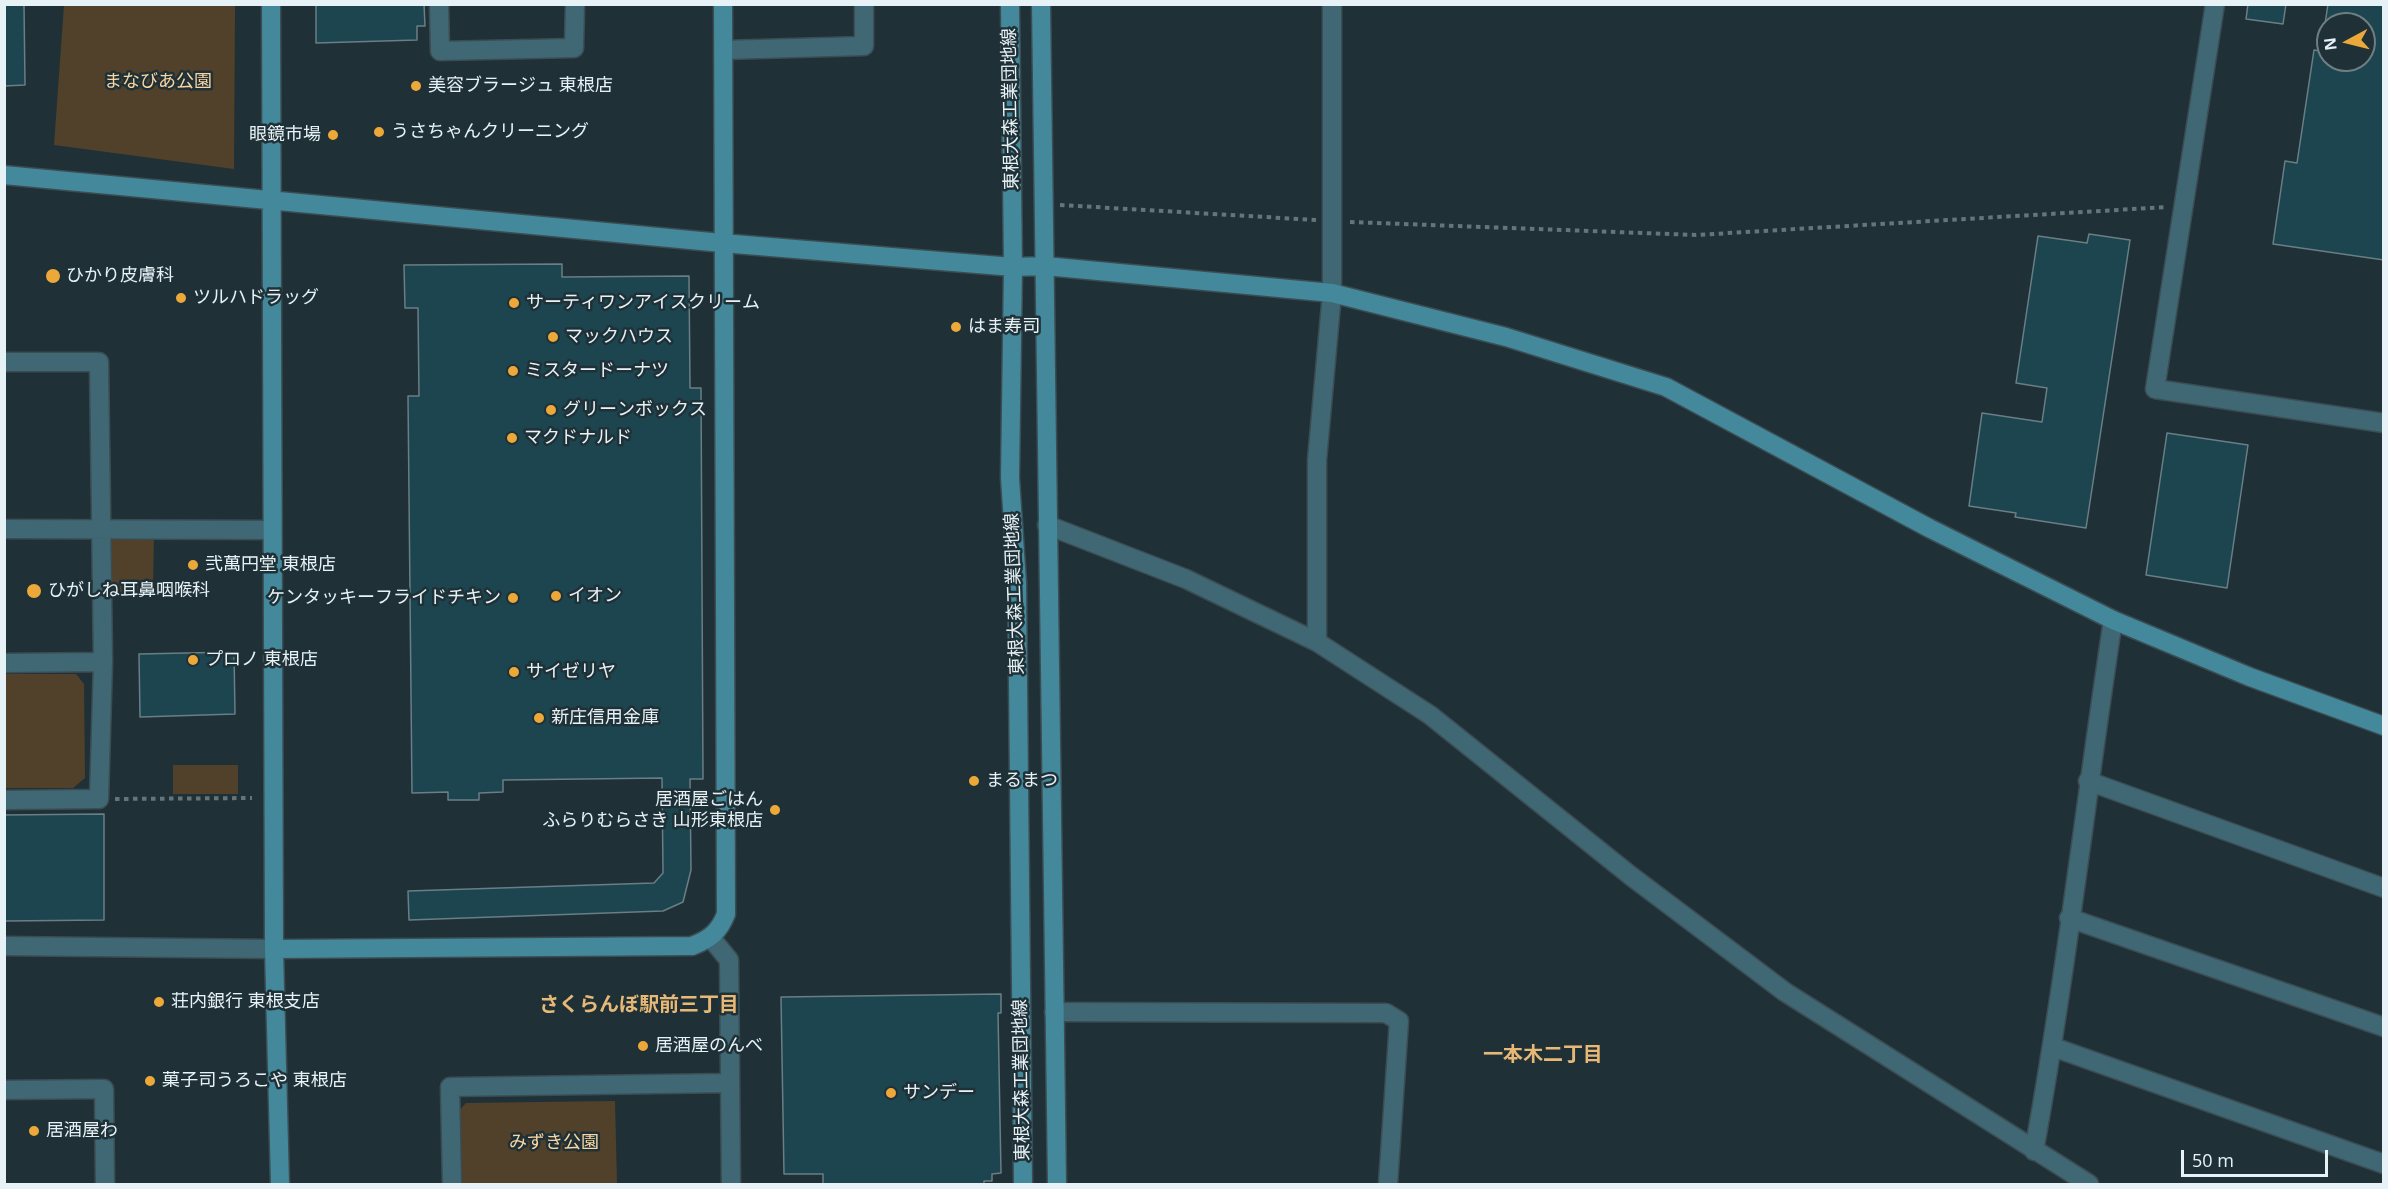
<!DOCTYPE html>
<html>
<head>
<meta charset="utf-8">
<style>
  body { margin:0 }
  #map { position:relative; width:2388px; height:1189px; overflow:hidden; background:#1f3137; font-family:"Open Sans",sans-serif }
  canvas { display:block }
  .frame { position:absolute; inset:0; border:6px solid #e7f2f6; pointer-events:none }
  .north { position:absolute; left:2316px; top:12px; width:60px; height:60px; box-sizing:border-box; background:#1f3137; border:2px solid #6f7e83; border-radius:50%; rotate:263deg; font-size:16px; font-weight:700; line-height:24px; text-align:center; color:#e7f2f6 }
  .north::after { content:''; display:block; margin:auto; width:21px; height:27px; background:#eca93a; clip-path:polygon(50% 0,100% 100%,50% 72%,0 100%) }
  .scale { position:absolute; left:2181px; top:1150px; width:147px; height:27px; box-sizing:border-box; border:3px solid #e7f2f6; border-top:0; padding-left:8px; font-size:18px; line-height:21px; white-space:nowrap; color:#e7f2f6; -webkit-text-stroke:4px #1f3137; paint-order:stroke }
</style>
</head>
<body>
<div id="map">
<canvas width="2388" height="1189"></canvas>
<div class="frame"></div>
<div class="north">N</div>
<div class="scale">50 m</div>
</div>
<script>
const g = document.querySelector('canvas').getContext('2d');
g.lineJoin = 'round';
function paint(path, color) {
  g.fillStyle = color;
  g.fill(path, 'evenodd');
}
function strokePath(path, color, width, dash) {
  g.strokeStyle = color;
  g.lineWidth = width;
  g.lineCap = dash ? 'butt' : 'round';
  g.setLineDash(dash || []);
  g.stroke(path);
}
function drawText(font, color, halo, rows, align = 'center') {
  g.font = font + ' "Open Sans","Noto Sans JP",sans-serif';
  g.lineWidth = 5;
  g.setLineDash([]);
  g.textBaseline = 'middle';
  g.strokeStyle = halo;
  g.fillStyle = color;
  for (const [text, x, y, turn = 0] of rows) {
    g.save();
    g.translate(x, y);
    g.rotate((+turn || 0) * Math.PI / 180);
    g.textAlign = isNaN(turn) ? turn : align;
    if (halo) g.strokeText(text, 0, 0);
    g.fillText(text, 0, 0);
    g.restore();
  }
}
paint(new Path2D(`
  M64,5H235L234,169L54,145Z
  M101,530H154L153,594L102,596Z
  M5,674H76L84,684L85,778L73,788H5Z
  M173,765H238V794H173Z
  M615,1101L617,1184H458L456,1114L466,1103Z`), '#51412b');
const building = new Path2D(`
  M4,4H24L25,85L4,86Z
  M316,4H424L425,26H417V40L316,43Z
  M2248,4H2286L2283,24L2246,19Z
  M2328,4H2384V260L2273,244L2285,161L2297,163L2314,50L2328,52V60H2364V24H2325Z
  M2089,234L2130,240L2086,528L2015,517L2016,513L1969,506L1982,413L2042,422L2047,388L2016,383L2038,236L2087,243Z
  M562,264V277L689,276L690,388H701L703,779H690L691,870L683,902L663,911L409,920L408,891L654,883L663,873L662,778L503,780V792L479,793V800H448V792L412,793L408,396H419L418,308H405L404,265Z
  M2167,433L2248,445L2227,588L2146,575Z
  M234,652L235,714L140,717L139,654Z
  M104,814V920L4,921V815Z
  M1001,994V1013H998L1001,1173L992,1174V1181H984V1185H823V1174H784L781,997Z`);
paint(building, '#1c4550');
strokePath(building, '#6a7e85', 1.5);
const street = new Path2D(`
  M439,4L440,51L574,48L575,4
  M2215,4L2155,389L2384,423
  M724,50L864,46V4
  M4,362H99L103,662L99,799L4,800
  M1047,525L1186,579L1317,642L1430,715L1631,876L1785,992L2089,1184
  M4,529L272,530
  M1317,642V460L1332,293V4
  M4,663L103,662
  M2088,781L2384,888
  M2069,918L2384,1027
  M711,938L729,960L731,1184
  M4,946L274,949
  M1054,1012L1386,1013L1399,1021L1388,1184
  M2053,1047L2384,1164
  M4,1090L104,1089L105,1184
  M2034,1151C2066,975 2086,797 2113,620
  M452,1184L450,1087L729,1083`);
const secondary = new Path2D(`
  M271,4L274,949L280,1184
  M1010,4L1013,267L1010,478L1017,582L1023,1184
  M1041,4L1057,1184
  M4,175L722,243L1013,267L1045,266L1332,293L1506,337L1666,387L1929,528L2113,620L2250,677L2384,726
  M274,949L692,946C710,939 719,932 726,914L723,4`);
strokePath(street, '#3b4c52', 21);
strokePath(secondary, '#3b4c52', 21);
strokePath(new Path2D(`
  M1060,205L1316,220
  M1350,222L1696,235L2167,207
  M115,799L252,798`), '#65757a', 4, [4.5, 4.5]);
strokePath(street, '#3f6874', 18);
strokePath(secondary, '#43889b', 18);
for (const [x, y, r, color] of [
  [416,86,6,"#eca93a"],
  [379,132,6,"#eca93a"],
  [333,135,6,"#eca93a"],
  [53,276,8,"#eca93a"],
  [181,298,6,"#eca93a"],
  [514,303,6,"#eca93a"],
  [956,327,6,"#eca93a"],
  [553,337,6,"#eca93a"],
  [513,371,6,"#eca93a"],
  [551,410,6,"#eca93a"],
  [512,438,6,"#eca93a"],
  [193,565,6,"#eca93a"],
  [34,591,8,"#eca93a"],
  [556,596,6,"#eca93a"],
  [513,598,6,"#eca93a"],
  [193,660,6,"#eca93a"],
  [514,672,6,"#eca93a"],
  [539,718,6,"#eca93a"],
  [974,781,6,"#eca93a"],
  [775,810,6,"#eca93a"],
  [159,1002,6,"#eca93a"],
  [643,1046,6,"#eca93a"],
  [150,1081,6,"#eca93a"],
  [891,1093,6,"#eca93a"],
  [34,1131,6,"#eca93a"]
]) {
  const dot = new Path2D();
  dot.arc(x, y, r, 0, 2 * Math.PI);
  g.fillStyle = color;
  g.fill(dot);
  strokePath(dot, '#1f3137', 2);
}
drawText('18px', '#fbd5a0', '#1f3137', [
  ["まなびあ公園",158,82],
  ["みずき公園",554,1143]
]);
drawText('18px', '#e7f2f6', '#1f3137', [
  ["美容ブラージュ 東根店",428,86],
  ["うさちゃんクリーニング",391,132],
  ["眼鏡市場",321,135,"right"],
  ["ひかり皮膚科",66,276],
  ["ツルハドラッグ",193,298],
  ["サーティワンアイスクリーム",526,303],
  ["はま寿司",968,327],
  ["マックハウス",565,337],
  ["ミスタードーナツ",525,371],
  ["グリーンボックス",563,410],
  ["マクドナルド",524,438],
  ["弐萬円堂 東根店",205,565],
  ["ひがしね耳鼻咽喉科",48,591],
  ["イオン",568,596],
  ["ケンタッキーフライドチキン",501,598,"right"],
  ["プロノ 東根店",205,660],
  ["サイゼリヤ",526,672],
  ["新庄信用金庫",551,718],
  ["まるまつ",986,781],
  ["居酒屋ごはん",763,800,"right"],
  ["ふらりむらさき 山形東根店",763,821,"right"],
  ["荘内銀行 東根支店",171,1002],
  ["居酒屋のんべ",655,1046],
  ["菓子司うろこや 東根店",162,1081],
  ["サンデー",903,1093],
  ["居酒屋わ",46,1131]
], 'left');
drawText('18px', '#e7f2f6', '#1f3137', [
  ["東根大森工業団地線",1011,109,-91],
  ["東根大森工業団地線",1015,594,-92],
  ["東根大森工業団地線",1022,1080,-91]
]);
drawText('bold 20px', '#e8b976', '#1f3137', [
  ["さくらんぼ駅前三丁目",639,1005],
  ["一本木二丁目",1543,1055]
]);
</script>
</body>
</html>
